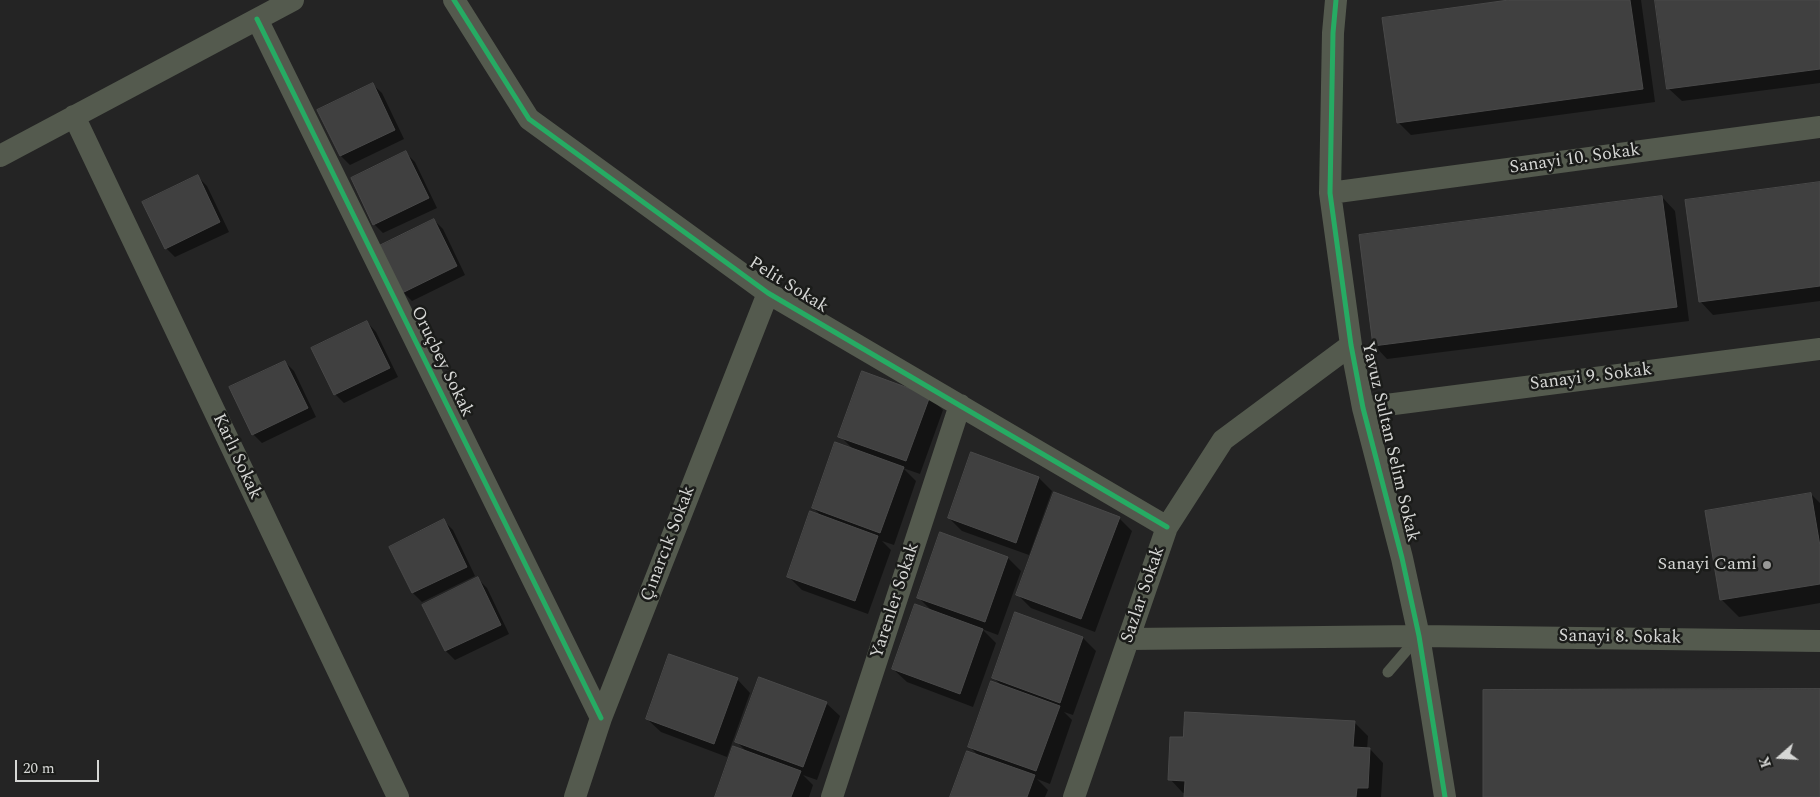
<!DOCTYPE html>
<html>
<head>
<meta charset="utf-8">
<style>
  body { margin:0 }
  #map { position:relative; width:1820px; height:797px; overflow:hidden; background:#242424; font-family:Spectral,serif }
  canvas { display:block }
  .north { position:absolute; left:1755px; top:732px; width:50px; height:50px; -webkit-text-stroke:4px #1b1c1a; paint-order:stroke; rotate:251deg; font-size:14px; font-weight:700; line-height:20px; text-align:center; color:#d6d7d5 }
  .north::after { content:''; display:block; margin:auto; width:18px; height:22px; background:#d6d7d5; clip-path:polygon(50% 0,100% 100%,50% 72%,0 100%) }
  .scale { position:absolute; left:15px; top:760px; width:84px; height:22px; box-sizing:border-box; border:2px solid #d6d7d5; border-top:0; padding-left:6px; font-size:15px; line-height:18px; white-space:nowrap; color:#d6d7d5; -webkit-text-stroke:4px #1b1c1a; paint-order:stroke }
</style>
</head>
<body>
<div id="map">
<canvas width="1820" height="797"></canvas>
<div class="north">K</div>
<div class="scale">20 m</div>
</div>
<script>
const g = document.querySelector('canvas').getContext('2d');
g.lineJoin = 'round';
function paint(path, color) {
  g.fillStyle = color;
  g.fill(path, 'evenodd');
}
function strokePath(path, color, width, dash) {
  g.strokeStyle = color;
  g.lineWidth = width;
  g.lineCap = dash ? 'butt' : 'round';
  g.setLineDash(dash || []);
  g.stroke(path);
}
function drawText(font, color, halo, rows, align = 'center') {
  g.font = font + ' Spectral,serif';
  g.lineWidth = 5;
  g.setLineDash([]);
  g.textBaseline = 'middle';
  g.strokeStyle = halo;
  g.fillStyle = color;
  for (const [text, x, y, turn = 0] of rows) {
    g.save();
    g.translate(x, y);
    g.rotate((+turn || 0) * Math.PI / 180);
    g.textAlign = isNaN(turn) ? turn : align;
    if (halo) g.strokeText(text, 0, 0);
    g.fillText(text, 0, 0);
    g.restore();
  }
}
paint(new Path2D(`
  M1518,0H1641L1655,102L1411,135L1398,122Z
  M1656,0H1820V83L1682,101L1668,88Z
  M372,84L382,93L404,139L350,165L341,156L319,110Z
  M406,153L415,162L437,208L383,233L374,224Z
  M198,177L207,186L229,232L175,257L166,248Z
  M1820,184V301L1713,315L1700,301Z
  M1662,197L1675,211L1689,321L1387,359L1374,345Z
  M434,220L443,229L465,275L412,301L403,292Z
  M367,322L376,332L398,377L344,403L335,394Z
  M285,362L294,371L316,417L262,443L253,434Z
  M929,397L943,410L920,474L903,468L916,481L894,545L882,541L891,550L868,614L802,590L788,576L823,517L813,508L854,450L840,436Z
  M1039,478L1052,491L1029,555L962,531L949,518Z
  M1811,494L1820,503V603L1739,617L1722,600Z
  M1119,518L1132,531L1095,632L1031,608L1018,595Z
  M444,521L453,530L475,576L422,602L413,593L391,547Z
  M1008,558L1021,571L998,635L982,629L996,643L973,707L907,682L893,669L932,611L918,597Z
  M478,579L487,588L509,634L455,660L446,651L424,605Z
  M1083,638L1096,651L1073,715L1064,712L1072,720L1050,784L1037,779L1048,790L1045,797H952L980,757L969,746L1002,686L993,677Z
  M737,679L750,693L727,757L661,732L647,719Z
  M826,703L840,716L817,780L803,775L813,785L809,797H716L748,753L737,742Z
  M1354,722L1368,736L1367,749H1370L1383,763L1381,797H1185L1186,793H1183L1170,779L1185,739Z`), '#0007');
const building = new Path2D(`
  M1509,0H1630L1643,89L1397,123L1382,18Z
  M1655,0H1820V69L1667,89Z
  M373,83L395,130L340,156L317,110Z
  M406,151L429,198L373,225L351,178Z
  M198,175L220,222L165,249L142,202Z
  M1820,182V286L1699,302L1685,200Z
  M1662,196L1677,307L1373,346L1359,235Z
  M434,219L457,266L402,293L379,246Z
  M367,321L390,368L334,395L311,348Z
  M285,361L308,408L252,435L229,387Z
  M862,371L930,396L906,461L838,437Z
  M835,442L904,467L880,533L812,508Z
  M971,452L1039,477L1016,543L948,518Z
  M1054,492L1120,517L1081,619L1016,595Z
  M1811,493L1820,546V584L1720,600L1705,511Z
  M810,511L878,536L855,601L787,577Z
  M444,519L467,567L412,593L389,547Z
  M940,532L1008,557L985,622L917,598Z
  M478,577L501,625L445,651L422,605Z
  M915,604L983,629L960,694L892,669Z
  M1015,612L1083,637L1060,703L992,678Z
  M669,654L738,678L714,744L646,719Z
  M759,677L827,702L803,767L735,742Z
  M991,681L1060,706L1036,771L968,747Z
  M1820,689V797H1483V690Z
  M1185,712L1355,721L1353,747L1370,748L1368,788H1357L1356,797H1184L1185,781L1168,780L1170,737H1183Z
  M733,746L801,771L791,797H715Z
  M967,751L1035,775L1027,797H950Z`);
paint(building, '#404040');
strokePath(building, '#494949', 1);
strokePath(new Path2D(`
  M1388,672L1418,637`), '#545a4e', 11);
strokePath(new Path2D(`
  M454,0L529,119L768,293L1167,527
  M1336,0L1333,33L1330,193L1351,345L1363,408L1402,558L1419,636L1445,797
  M257,19L601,718
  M74,116L398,797
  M0,156L293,0
  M1330,193L1820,127
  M1363,408L1820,349
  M1129,639L1419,636L1820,641
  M575,797L601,718L768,293
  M832,797L960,405
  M1074,797L1167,527L1223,440L1351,345`), '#545a4e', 22);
strokePath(new Path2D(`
  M454,0L529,119L768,293L1167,527
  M1336,0L1333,33L1330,193L1351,345L1363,408L1402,558L1419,636L1445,797
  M257,19L601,718`), '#26ab63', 5);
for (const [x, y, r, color] of [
  [1767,565,5,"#989897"]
]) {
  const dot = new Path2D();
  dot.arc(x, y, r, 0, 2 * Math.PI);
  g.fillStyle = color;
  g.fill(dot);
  strokePath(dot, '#1b1c1a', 2);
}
drawText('18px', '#d6d7d5', '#1b1c1a', [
  ["Sanayi 10. Sokak",1575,160,-8],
  ["Pelit Sokak",788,286,32],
  ["Oruçbey Sokak",441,362,64],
  ["Sanayi 9. Sokak",1591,378,-7],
  ["Yavuz Sultan Selim Sokak",1389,442,77],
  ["Karlı Sokak",236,457,65],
  ["Çınarcık Sokak",669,544,-69],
  ["Sazlar Sokak",1144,595,-71],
  ["Yarenler Sokak",896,601,-72],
  ["Sanayi 8. Sokak",1620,638,1]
]);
drawText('18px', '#d6d7d5', '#1b1c1a', [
  ["Sanayi Cami",1757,565]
], 'right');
</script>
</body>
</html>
